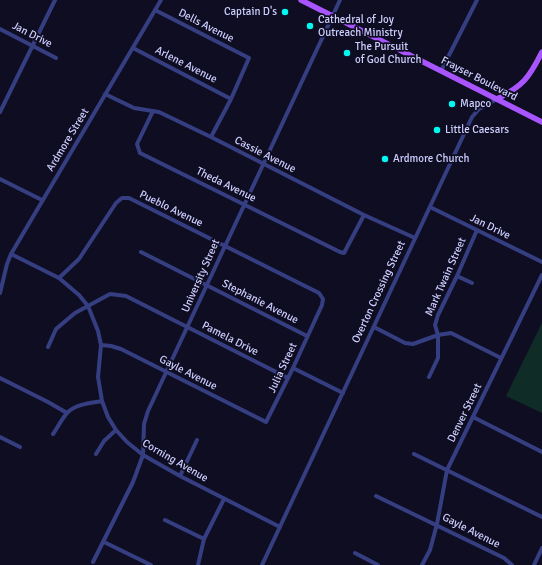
<!DOCTYPE html>
<html>
<head>
<meta charset="utf-8">
<style>
  body { margin:0 }
  canvas { display:block; background:#0e0d22 }
</style>
</head>
<body>
<canvas width="542" height="565"></canvas>
<script>
const g = document.querySelector('canvas').getContext('2d');
g.lineJoin = 'round';
function paint(path, color) {
  g.fillStyle = color;
  g.fill(path, 'evenodd');
}
function strokePath(path, color, width, dash) {
  g.strokeStyle = color;
  g.lineWidth = width;
  g.lineCap = dash ? 'butt' : 'round';
  g.setLineDash(dash || []);
  g.stroke(path);
}
function drawText(font, color, halo, rows, align = 'center') {
  g.font = font + ' Signika,sans-serif';
  g.lineWidth = 3.5;
  g.setLineDash([]);
  g.textBaseline = 'middle';
  g.strokeStyle = halo;
  g.fillStyle = color;
  for (const [text, x, y, turn = 0] of rows) {
    g.save();
    g.translate(x, y);
    g.rotate((+turn || 0) * Math.PI / 180);
    g.textAlign = isNaN(turn) ? turn : align;
    if (halo) g.strokeText(text, 0, 0);
    g.fillText(text, 0, 0);
    g.restore();
  }
}
paint(new Path2D(`
  M542,323V413L506,396Z`), '#102c27');
strokePath(new Path2D(`
  M155,10L249,58L231,99L211,137
  M0,29L56,58
  M133,48L231,99
  M441,71L477,0
  M105,94L134,108L159,112L211,137L364,215L415,238
  M153,111L137,144L140,153L340,252L344,253L364,215
  M0,112L55,0
  M0,179L42,200
  M430,207L542,262
  M141,252L307,336
  M11,254L59,278L79,295L88,306L98,331L101,345L98,377L102,401L108,417L116,430L127,442L143,455L180,476L280,527
  M457,276L472,283
  M59,278L79,259L116,203L122,198H129L319,293L323,299L322,305L293,368L266,422L121,349L111,346L101,345
  M0,293L7,264L11,254L161,0
  M374,327L405,343L413,344L438,335L451,333L501,358
  M48,347L56,329L75,313L110,294L126,296L288,378
  M293,368L343,393
  M429,377L438,358V335L435,325L438,315L457,276L477,230
  M0,378L48,402L67,413
  M473,417L542,452
  M53,434C58,427 62,418 68,412C76,404 91,403 102,401
  M0,437L20,447
  M96,454L104,441L116,430
  M414,454L542,517
  M180,476L197,440
  M376,496L504,558L512,565
  M165,520L204,539
  M104,542L151,565
  M355,553L378,565
  M93,562L133,482L143,455L144,424L148,411L340,0
  M198,565L204,539L224,499
  M262,565L472,117L479,109L497,99
  M422,565L430,550L437,524L447,470L542,275
  M534,565L542,548`), '#363e82', 4);
strokePath(new Path2D(`
  M301,0L542,122
  M497,99C523,86 529,78 542,52`), '#a855ff', 5.5);
for (const [x, y, r, color] of [
  [285,12,4,"#00f9f0"],
  [310,26,4,"#00f9f0"],
  [347,53,4,"#00f9f0"],
  [452,104,4,"#00f9f0"],
  [437,130,4,"#00f9f0"],
  [385,159,4,"#00f9f0"]
]) {
  const dot = new Path2D();
  dot.arc(x, y, r, 0, 2 * Math.PI);
  g.fillStyle = color;
  g.fill(dot);
  strokePath(dot, '#0e0d22', 1.5);
}
drawText('11px', '#ceceff', '#0e0d22', [
  ["Captain D's",277,12,"right"],
  ["Cathedral of Joy",318,20],
  ["Outreach Ministry",318,33],
  ["The Pursuit",355,47],
  ["of God Church",355,60],
  ["Mapco",460,104],
  ["Little Caesars",445,130],
  ["Ardmore Church",393,159]
], 'left');
drawText('11px', '#ceceff', '#0e0d22', [
  ["Dells Avenue",206,26,27],
  ["Jan Drive",32,35,27],
  ["Arlene Avenue",186,65,27],
  ["Frayser Boulevard",479,79,27],
  ["Ardmore Street",68,140,-59],
  ["Cassie Avenue",265,155,27],
  ["Theda Avenue",226,185,26],
  ["Pueblo Avenue",171,209,26],
  ["Jan Drive",490,227,26],
  ["University Street",201,276,-66],
  ["Mark Twain Street",446,277,-66],
  ["Overton Crossing Street",379,292,-65],
  ["Stephanie Avenue",260,302,27],
  ["Pamela Drive",230,339,27],
  ["Julia Street",283,368,-65],
  ["Gayle Avenue",188,373,27],
  ["Denver Street",465,413,-64],
  ["Corning Avenue",175,461,30],
  ["Gayle Avenue",471,531,27]
]);
</script>
</body>
</html>
